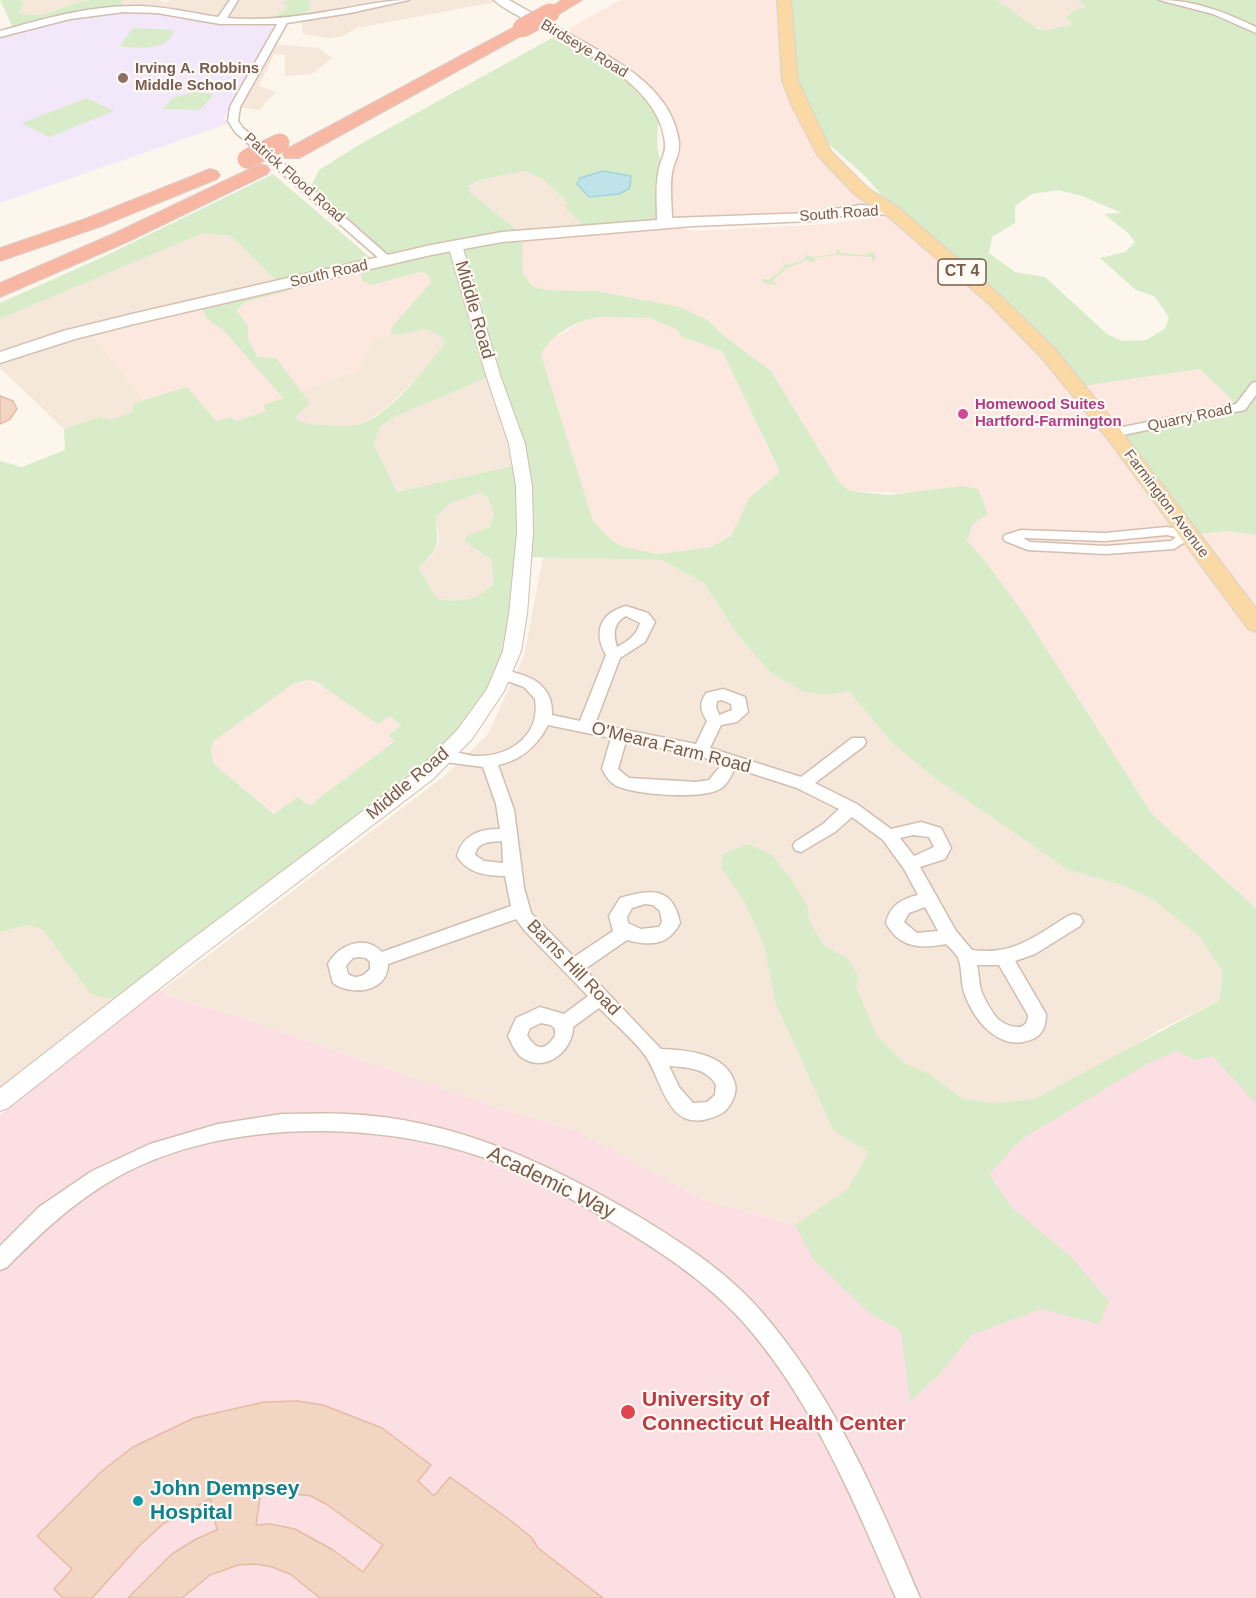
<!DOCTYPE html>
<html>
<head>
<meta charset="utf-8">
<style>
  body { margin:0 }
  canvas { display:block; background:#fdf6ec }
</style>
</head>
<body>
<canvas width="1256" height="1598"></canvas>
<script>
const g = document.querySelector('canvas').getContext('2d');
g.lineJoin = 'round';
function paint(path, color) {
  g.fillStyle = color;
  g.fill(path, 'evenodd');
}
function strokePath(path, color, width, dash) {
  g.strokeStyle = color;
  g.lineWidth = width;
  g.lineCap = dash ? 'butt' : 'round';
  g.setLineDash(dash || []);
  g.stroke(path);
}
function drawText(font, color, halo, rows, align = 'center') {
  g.font = font + ' Helvetica,sans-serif';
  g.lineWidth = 4.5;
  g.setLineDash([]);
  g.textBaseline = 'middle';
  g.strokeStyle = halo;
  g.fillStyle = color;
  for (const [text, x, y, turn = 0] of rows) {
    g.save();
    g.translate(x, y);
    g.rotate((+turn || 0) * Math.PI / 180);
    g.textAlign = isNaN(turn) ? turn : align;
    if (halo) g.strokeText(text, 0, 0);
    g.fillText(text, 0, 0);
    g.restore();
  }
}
paint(new Path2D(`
  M21,0H86L37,16H26L17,12L24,5Z
  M123,0H160L165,3L170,0H289L282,2L289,5L270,22H243L120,9Z
  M309,0H500L501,1L357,28L341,37L329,38L303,34L301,18L311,8Z
  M997,0H1077L1084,4L1085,8L1069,14L1065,18L1072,22L1070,25L1047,30L1031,26Z
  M271,44L319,48L332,58L312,74L285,76V55L274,54L259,86L276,92L259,110L235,107Z
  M524,171L544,180L569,204L565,206L587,230L522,234L470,192L469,187L479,180Z
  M203,233L231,236L277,281L131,314L0,353V319Z
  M421,329L434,330L446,341L430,366L386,408L364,423L346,427L302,424L294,417L310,403L301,391L358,370L371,342L382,336Z
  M88,330L144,400L135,403L133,412L110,420L99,417L64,429L0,368V358Z
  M493,375L521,464L397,492L374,444L380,427L394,417Z
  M480,493L489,497L494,513L490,528L466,536L464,541L492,560L493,583L486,592L466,601L437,599L419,568L433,554L439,541L436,517L449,504Z
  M543,557L662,560L704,583L737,634L770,672L830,695L849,691L892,743L936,779L1068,870L1122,885L1152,899L1199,936L1222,971L1220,1000L1157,1031L1053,1100L795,1225L706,1201L575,1130L504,1110L233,1015L170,997L161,991L447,774L488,734L524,656Z
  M28,925L43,930L90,993L131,997L0,1101V932Z`), '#f5e8da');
paint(new Path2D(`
  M620,0H783L820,146L892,211L1075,386L1200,369L1240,407L1189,535L1228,531L1256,535V908L1152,814L982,557L967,541L973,524L907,493L850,491L839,482L771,371L723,335L708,320L680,307L623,296L597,291L547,290L532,286L523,273L522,234L663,225L671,127L559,34ZM890,211L869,219L815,225L694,231L667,226Z
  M360,267L372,285L420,272L427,274L431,282L391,328V334L371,342L359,370L301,391L276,359L258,357L248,339V326L237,311L243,303L288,283Z
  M200,303L206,318L224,331L283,398L263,405L267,411L236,421L231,417L216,421L187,388L144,400L88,330Z
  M599,317L650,318L676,329L682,337L722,351L780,473L749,498L731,536L711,547L658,554L624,547L611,540L593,521L541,354L549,341L585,320Z
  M307,680L390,716L402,724L388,736L396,740L310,805L297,797L275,814L214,764L211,750L214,741L293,684Z`), '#fde8e0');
paint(new Path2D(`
  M116,13L155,14L229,26L268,25L272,26V30L224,117L227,124L0,203V38L68,19Z`), '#f3e8fa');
paint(new Path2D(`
  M159,989L170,997L233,1015L504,1110L575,1130L706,1201L795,1225L1221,1021L1256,1056V1598H0V1115L48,1073Z`), '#fbdfe3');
paint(new Path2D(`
  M0,0H21L24,5L18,12C43,23 66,2 90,0C101,0 112,0 123,0L120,9L13,28Z
  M289,0H309L311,8L301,18L270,22L288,6L281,2Z
  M783,0H997L1038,29L1047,30L1070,25L1072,22L1065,18L1076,9L1085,8L1084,4L1077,0H1256V535L1228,531L1189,535L1113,433L1239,407L1200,369L1075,387L892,211C871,175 844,160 816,132C792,109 789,34 783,0ZM1058,190L1082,196L1122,213L1104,214L1128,233L1135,242L1125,252L1100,258L1136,290L1154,296L1169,317L1165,329L1146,340L1122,341L1107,334L1045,277L1015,272L989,253L992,237L1015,223V206L1032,194Z
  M133,28L174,30C170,51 136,49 120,46Z
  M559,34L616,66L659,109C659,127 652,155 666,167L664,225L587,230L564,206L569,204L544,180L524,171L479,180L469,186L470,192L522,234L523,273L532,286L547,290L597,291L623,296L680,307L708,320L723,335L771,371L839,482L850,491L889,495L963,486L978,489L988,514L973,524L967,541L982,557L1024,614L1152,814L1256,908V1103L1212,1056L1195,1060L1177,1051L1148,1063L1022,1139L989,1174L1011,1207L1071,1257L1109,1301L1099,1324L1041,1309L971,1335L940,1374L910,1402L901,1331L868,1312L814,1260L795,1225L848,1189L869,1152L834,1131L776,1004L764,945L745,903L721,867L723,854L748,844L772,855L793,882L808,907L809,921L824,946L847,958L859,977L856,987L877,1036L904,1063L927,1073L963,1099L997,1103L1034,1099L1220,1000L1222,971L1199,936L1152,899L1122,885L1068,870L936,779L892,743L849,691L830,695L804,692L770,672L737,634L704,583L662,560L523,557L515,633L465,734L131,997L105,998L90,993L43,930L28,925L0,932V461L22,467L65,450L64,429L99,417L110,420L133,412L134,403L187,387L216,421L231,417L236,421L266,411L263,405L283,398L224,331L206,318L200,303L288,283L293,289L243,303L237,311L248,326V339L258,357L276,358L310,403L295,417C304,426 312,424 324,425C337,426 348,427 361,424C388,416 430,365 446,341C421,318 417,337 391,334V328L431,282L427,274L420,272L372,285L362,281L360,267L386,261L309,190L319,170L357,146ZM599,317L650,318L676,329L682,337L722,351L780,472L749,498L731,536L711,547L658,554L624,547L611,540L593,521L541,354C553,333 576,321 599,317ZM493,375L521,464L397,492L374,444L380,427L394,417ZM480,493L488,497L494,513L490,527L466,536L464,541L492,560L493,584C476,602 459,602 437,599L419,568C442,544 437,548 436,517L449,504ZM307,680L316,682L378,724L390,716L401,725L388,736L395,741L310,805L297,797L274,814L214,764L211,750L214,741L293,684Z
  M195,92L214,94L200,110L163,109L172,98Z
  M87,98L114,111L49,137L22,123Z
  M273,174L371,258L277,281L231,236L203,233L0,319V303L103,257Z
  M838,249L841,253L865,255L870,252L875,254L876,259L872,262V257L839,255L815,258V263L807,260L786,269L772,281L780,284L769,285L762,281V279L769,280L785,267L782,262L788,265L805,259L804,254L813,257L837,254L836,250Z`), '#d8ecc9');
const water = new Path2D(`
  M603,171L631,176L630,188L619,194L589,197L577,184L580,178Z`);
paint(water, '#bfe3e8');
strokePath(water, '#a5d3da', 1.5);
const building = new Path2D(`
  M0,396L13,401L17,409L10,419L0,424Z
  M298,1401L323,1405L382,1428L431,1465L418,1481L434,1496L450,1477L514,1523L532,1538L538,1548L603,1598H320L290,1574L272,1567L256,1564L238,1565L210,1575L182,1598H128L172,1554L196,1539L217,1530L210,1499L163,1524L139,1546L92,1598H63L54,1589L72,1569L37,1536L102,1471L133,1447L194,1418L264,1402ZM261,1490L311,1496L326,1504L383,1545L363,1572L333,1550L295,1529L270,1524L256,1525Z`);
paint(building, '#f3d5c3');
strokePath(building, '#e6bba3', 1.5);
const minor = new Path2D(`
  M230,0H238L227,18C261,21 296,17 330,11C357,7 382,0 409,0L350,13L287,23L240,107L238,121L243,128L391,258V262H383L235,132L228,121L230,107L277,24H220L157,13L124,12L70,19L0,37V31C46,18 92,5 140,6C167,7 192,13 218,17Z
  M1159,0C1194,0 1225,12 1256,27V33L1213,14Z
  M1256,382V395L1245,410L1113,437L1106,433L1113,429L1236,404L1252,383Z
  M1167,527L1194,532L1196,535L1174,549L1106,554L1028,550L1005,541L1003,538L1005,535L1021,530L1105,533ZM1167,535L1176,537L1171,541L1106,546L1030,542L1023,538L1105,541Z
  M626,606L648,613L655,622L645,642L620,658L595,724L696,744L707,721C700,710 699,704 706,693L723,689L745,697L748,712L737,722L721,725L710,748L801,777L852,738H864L866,742L864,746L815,783L857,804L891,829L921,822L941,828L951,848L945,859L920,867L956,931L972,950C1013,956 1035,936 1068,916L1074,914L1080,916L1083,921L1080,926L1035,954L1015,961L1046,1014C1046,1023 1044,1033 1035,1038C1002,1054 976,1024 965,995C960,984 963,969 958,958C956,953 950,948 946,944C921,949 899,948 886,923C890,905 902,899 918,895L904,869L883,840L852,817L835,832L801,852L795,850L793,846L795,842L823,824L839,809L797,788L735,768C731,776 727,786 718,790C700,799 636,795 617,786C610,783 606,776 602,769L611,738L548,725C537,746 522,760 498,765L514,810L524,888L531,913L574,957L613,931L609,916L620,898C650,889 673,886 680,923C668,946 650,946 627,940L585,969L661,1049C687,1050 727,1053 735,1084C737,1092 733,1102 727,1109C722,1115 714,1117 707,1119C666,1130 662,1077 644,1054C631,1037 614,1023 599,1008L573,1027C573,1052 543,1075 520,1056C515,1052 511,1042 508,1036L516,1018L540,1007L564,1014L588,996L525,931L516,919L388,964C388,993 351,996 333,983L328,964C338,945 365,934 382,952L511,906L505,876C486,876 467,873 457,856C463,834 480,829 500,829L496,804L483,767L445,762L439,760L437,756L439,752C451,749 464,755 476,756C510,757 541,735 535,699L524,687L498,678L495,674L498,670C504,668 509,671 516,673C538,679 553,690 552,715L580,721L606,655C593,632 600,613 626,606ZM626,616L640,623C637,635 628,641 617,647C613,634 613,623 626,616ZM722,700L731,704L732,710L719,715L716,707L717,701ZM626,741L700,756L722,764L709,780L696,782L629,778L618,769ZM913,835L929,837L934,847L914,856L900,838ZM502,841L503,863L484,861L475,855C478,841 490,842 502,841ZM645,904L653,905L660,911L662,922L659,927L641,929L628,923L627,917L632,908ZM925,907L938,931L917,933L904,922L909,913ZM359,957L366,958L370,962V969C364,976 356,980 348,974L346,966L353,958ZM977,965H999L1028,1015C1028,1034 1006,1027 997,1018C992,1012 985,1000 982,993C979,985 979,974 977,965ZM541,1023L551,1025L555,1029V1036C545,1051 536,1051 527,1035L530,1028ZM669,1066C686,1067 707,1068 716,1085L715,1095L707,1102L693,1103L679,1087Z
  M282,1114C303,1114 325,1113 346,1114C452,1118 548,1163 638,1216C682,1243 726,1271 760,1310C832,1392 878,1498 920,1598H896C854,1502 813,1401 743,1322C704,1279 655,1248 606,1219C568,1197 529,1174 488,1159C373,1118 209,1118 104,1185C66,1209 39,1235 7,1267L0,1270V1246L39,1207L92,1171L150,1144L218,1124Z`);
const tertiary = new Path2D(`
  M455,241L462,245L500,375L525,444L532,486L533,533L527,614L521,651L504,691L472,739L433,779L192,963L8,1108L0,1111V1088L176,951L419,769L458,729L487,689L503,651L509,614L517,533L516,486L509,444L486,375L448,245Z`);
const secondary = new Path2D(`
  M494,0H509C530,12 551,24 573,36C615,60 672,87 679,142C680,153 676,158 673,168C669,183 672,203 672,218L810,213L860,205L892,207L899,211L892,215L860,213L810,221L693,226L502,242L431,255L134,324L75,339L0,363V352L63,331L132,314L431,245L502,232L657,220C657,203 655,185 659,169C661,159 666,153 665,143C659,81 576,49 529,22C518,15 503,9 494,0Z`);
const primary = new Path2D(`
  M777,0H791L798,81L831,151L868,188L898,207L1001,296L1055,349L1120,429L1256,608V632L1248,629L1106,437L1041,357L989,304L886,215L856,196L818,156L792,106L782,81Z`);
const motorway = new Path2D(`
  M562,0H582L556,16H544L542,13Z
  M522,23L530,28L528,32L299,158H285L283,154L285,150Z
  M260,164L267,166L270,170L267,174L127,242L0,297V283L113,234Z
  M210,169L217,171L220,175L217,179L99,227L0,261V248L85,219Z`);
strokePath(minor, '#d1beb0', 3);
strokePath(tertiary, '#d1beb0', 2);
strokePath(secondary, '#d6c0b0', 3);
strokePath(primary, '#dad1cd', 2);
strokePath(motorway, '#dad1cd', 2);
paint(minor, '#fff');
paint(tertiary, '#fff');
paint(secondary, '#fff');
paint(primary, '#fbd9a5');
paint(motorway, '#f7b7a3');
const motorwayBridge = new Path2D(`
  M522,28L550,13
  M247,159L280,143`);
strokePath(motorwayBridge, '#dad1cd', 20, []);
strokePath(motorwayBridge, '#f7b7a3', 19);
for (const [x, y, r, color] of [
  [123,78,6,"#8d6e63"],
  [963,414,6,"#d1479c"],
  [628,1412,8,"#e0444e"],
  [138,1501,6,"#0f9aa8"]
]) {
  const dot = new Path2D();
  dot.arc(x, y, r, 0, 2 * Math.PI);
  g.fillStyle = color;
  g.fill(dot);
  strokePath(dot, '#fffaf3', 2);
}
drawText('15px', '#7a5c4d', '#fffaf3', [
  ["Birdseye Road",584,49,31],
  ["Patrick Flood Road",294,178,41],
  ["South Road",839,214,-4],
  ["South Road",329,274,-13],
  ["Quarry Road",1190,418,-12],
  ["Farmington Avenue",1166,504,53]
]);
drawText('bold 15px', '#785e54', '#fffaf3', [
  ["Irving A. Robbins",135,69],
  ["Middle School",135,86]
], 'left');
drawText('bold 15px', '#b23c85', '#fffaf3', [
  ["Homewood Suites",975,405],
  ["Hartford-Farmington",975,422]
], 'left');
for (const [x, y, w] of [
  [962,272,48]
]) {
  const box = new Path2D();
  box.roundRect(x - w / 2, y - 13, w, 26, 4.5);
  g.fillStyle = '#fffaf3';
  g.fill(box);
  strokePath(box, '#7a5c4d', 1.5);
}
drawText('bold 16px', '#7a5c4d', null, [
  ["CT 4",962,272]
]);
drawText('18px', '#7a5c4d', '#fffaf3', [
  ["Middle Road",474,310,74],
  ["O'Meara Farm Road",671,748,14],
  ["Middle Road",408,784,-40],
  ["Barns Hill Road",573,968,46]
]);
drawText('21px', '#7a5c4d', '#fffaf3', [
  ["Academic Way",551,1183,26]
]);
drawText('bold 21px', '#be3a42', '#fffaf3', [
  ["University of",642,1400],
  ["Connecticut Health Center",642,1424]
], 'left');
drawText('bold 21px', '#0d838f', '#fffaf3', [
  ["John Dempsey",150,1489],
  ["Hospital",150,1513]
], 'left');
</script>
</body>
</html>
